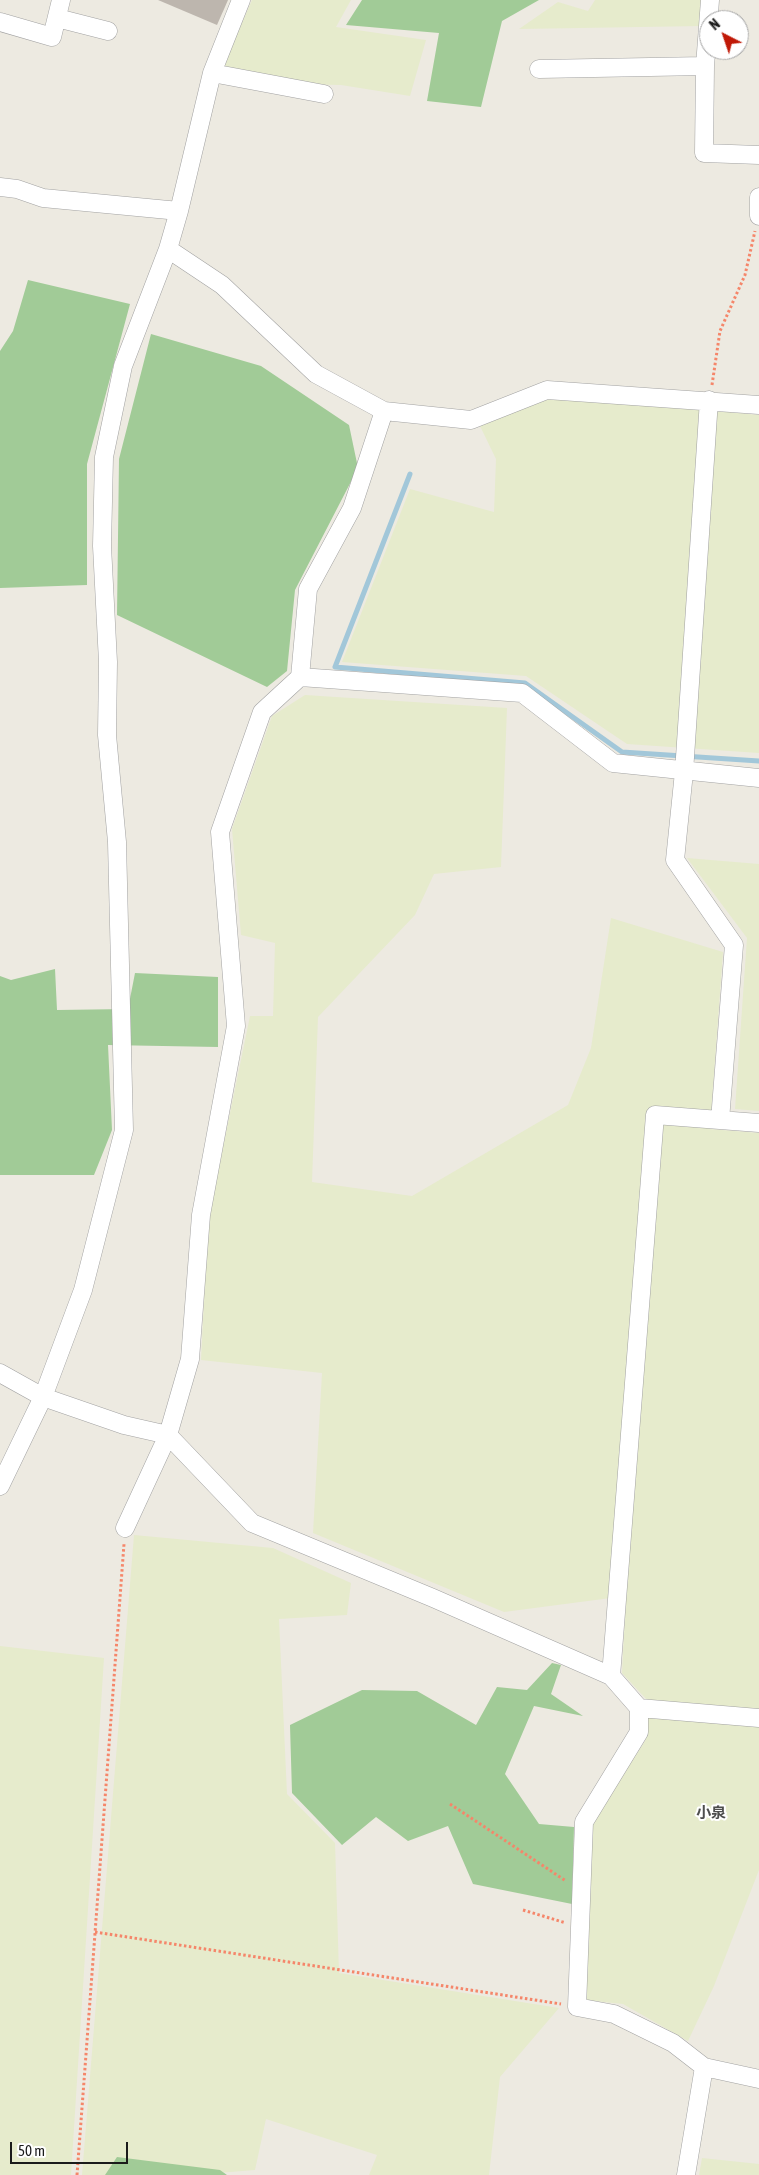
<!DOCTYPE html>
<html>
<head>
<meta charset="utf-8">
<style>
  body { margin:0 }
  #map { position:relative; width:759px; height:2175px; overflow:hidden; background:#edeae1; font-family:"Asap Condensed",sans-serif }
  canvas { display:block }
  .north { position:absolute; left:699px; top:10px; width:50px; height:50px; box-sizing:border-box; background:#fff; border:1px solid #a4a4a4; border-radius:50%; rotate:319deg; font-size:14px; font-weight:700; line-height:20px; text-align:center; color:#1b1b1b }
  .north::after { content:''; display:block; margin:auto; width:18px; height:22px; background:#c01907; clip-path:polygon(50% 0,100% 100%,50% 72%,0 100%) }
  .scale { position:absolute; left:10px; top:2142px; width:118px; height:22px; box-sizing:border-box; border:2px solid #1b1b1b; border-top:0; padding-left:6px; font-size:15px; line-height:18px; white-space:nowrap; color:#1b1b1b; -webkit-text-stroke:4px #fff; paint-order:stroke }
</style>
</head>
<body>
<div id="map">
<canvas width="759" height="2175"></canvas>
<div class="north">N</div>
<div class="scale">50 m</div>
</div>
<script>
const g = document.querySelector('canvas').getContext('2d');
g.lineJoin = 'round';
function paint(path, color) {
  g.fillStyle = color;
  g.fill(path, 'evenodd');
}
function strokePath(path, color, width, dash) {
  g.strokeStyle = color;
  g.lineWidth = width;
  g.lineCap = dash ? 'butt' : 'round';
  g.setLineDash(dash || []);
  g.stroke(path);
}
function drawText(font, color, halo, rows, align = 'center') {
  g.font = font + ' "Asap Condensed","Noto Sans JP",sans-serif';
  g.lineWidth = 4;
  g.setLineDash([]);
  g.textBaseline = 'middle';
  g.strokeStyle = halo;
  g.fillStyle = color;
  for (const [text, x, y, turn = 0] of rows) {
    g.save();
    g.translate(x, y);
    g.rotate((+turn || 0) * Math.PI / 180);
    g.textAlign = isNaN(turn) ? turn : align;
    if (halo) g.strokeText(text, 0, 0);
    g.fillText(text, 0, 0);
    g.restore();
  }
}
paint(new Path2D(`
  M252,0H351L336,27L426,40L410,96L341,85L294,84L222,68Z
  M595,0H704L702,26L519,29L558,2L588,11Z
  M549,395L759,415V753L627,744L526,676L342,662L410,489L494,512L496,459L480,426Z
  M305,695L507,708L501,867L434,874L415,915L318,1017L312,1182L412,1196L568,1105L591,1048L611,918L723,952L710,1129L759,1133V1710L648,1701L622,1673L626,1596L504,1612L313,1533L322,1373L201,1360L208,1220L250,1016H273L275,943L241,935L232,829L272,716Z
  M687,858L759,864V1111L735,1109L747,938Z
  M134,1535L273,1548L351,1583L347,1615L279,1619L287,1794L335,1843L339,1973L559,2008L500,2077L489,2175H369L377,2155L266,2119L255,2170L193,2175H82Z
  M0,1646L104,1658L71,2175H0Z
  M648,1716L759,1725V1870L714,1986L688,2041L623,2004L585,2000L590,1825L645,1741Z
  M702,2158L759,2164V2175H699Z`), '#e6ebcc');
paint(new Path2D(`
  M362,0H539L502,21L481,107L427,101L439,33L346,25Z
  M28,280L130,304L87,464V585L0,588V351L13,331Z
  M151,334L261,366L349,425L358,468L295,590L287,671L267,687L117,615L119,459Z
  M55,969L57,1010L128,1009L135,973L218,977V1047L108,1045L112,1130L94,1175H0V976L11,980Z
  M552,1663L561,1665L551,1694L583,1716L534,1706L505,1774L539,1824L574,1827L572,1904L473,1884L448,1826L408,1841L376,1817L342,1845L292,1793L290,1725L362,1690L417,1691L476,1725L497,1687L527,1690Z
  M117,2157L220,2170L227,2175H105Z`), '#a1cb97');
strokePath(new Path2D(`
  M410,474L335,667L525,683L622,752L759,761`), '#a2c7d9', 5);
paint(new Path2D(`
  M158,0H228L217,25Z`), '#bdb6ae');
const minor = new Path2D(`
  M710,0L705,66L704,153L759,155
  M57,18L108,31
  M0,22L52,37L61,0
  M539,69L705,66
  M212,73L324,94
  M0,187L17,189L43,198L179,211
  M759,197V216
  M168,249L222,285L316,374L384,411L471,420L547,390L759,405
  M709,400L684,772L675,860L734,945L720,1120
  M300,677L522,693L613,763L759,778
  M0,1373L43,1397L124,1425L168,1435L252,1523L433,1598L611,1676L639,1708L759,1718
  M0,1486L43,1397L83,1290L124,1130L117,842L107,735L108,662L102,546L104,457L123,366L168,249L179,211L212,73L241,0
  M125,1528L168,1435L190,1359L201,1215L236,1026L220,832L262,712L300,677L308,589L352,508L384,411
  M611,1676L655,1115L759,1123
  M639,1708V1732L584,1822L577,2007L614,2014L673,2043L704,2067L759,2079
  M686,2175L704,2067`);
strokePath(minor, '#a2a2a2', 19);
strokePath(new Path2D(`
  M712,385L720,331L745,275L755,231
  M450,1804L566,1881
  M523,1910L566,1923
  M95,1932L561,2004
  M77,2175L124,1544`), '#f5866a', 3, [2.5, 2.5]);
strokePath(minor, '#fff', 18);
drawText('bold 15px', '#4e4e4e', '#fff', [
  ["小泉",711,1813]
]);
</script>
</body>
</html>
